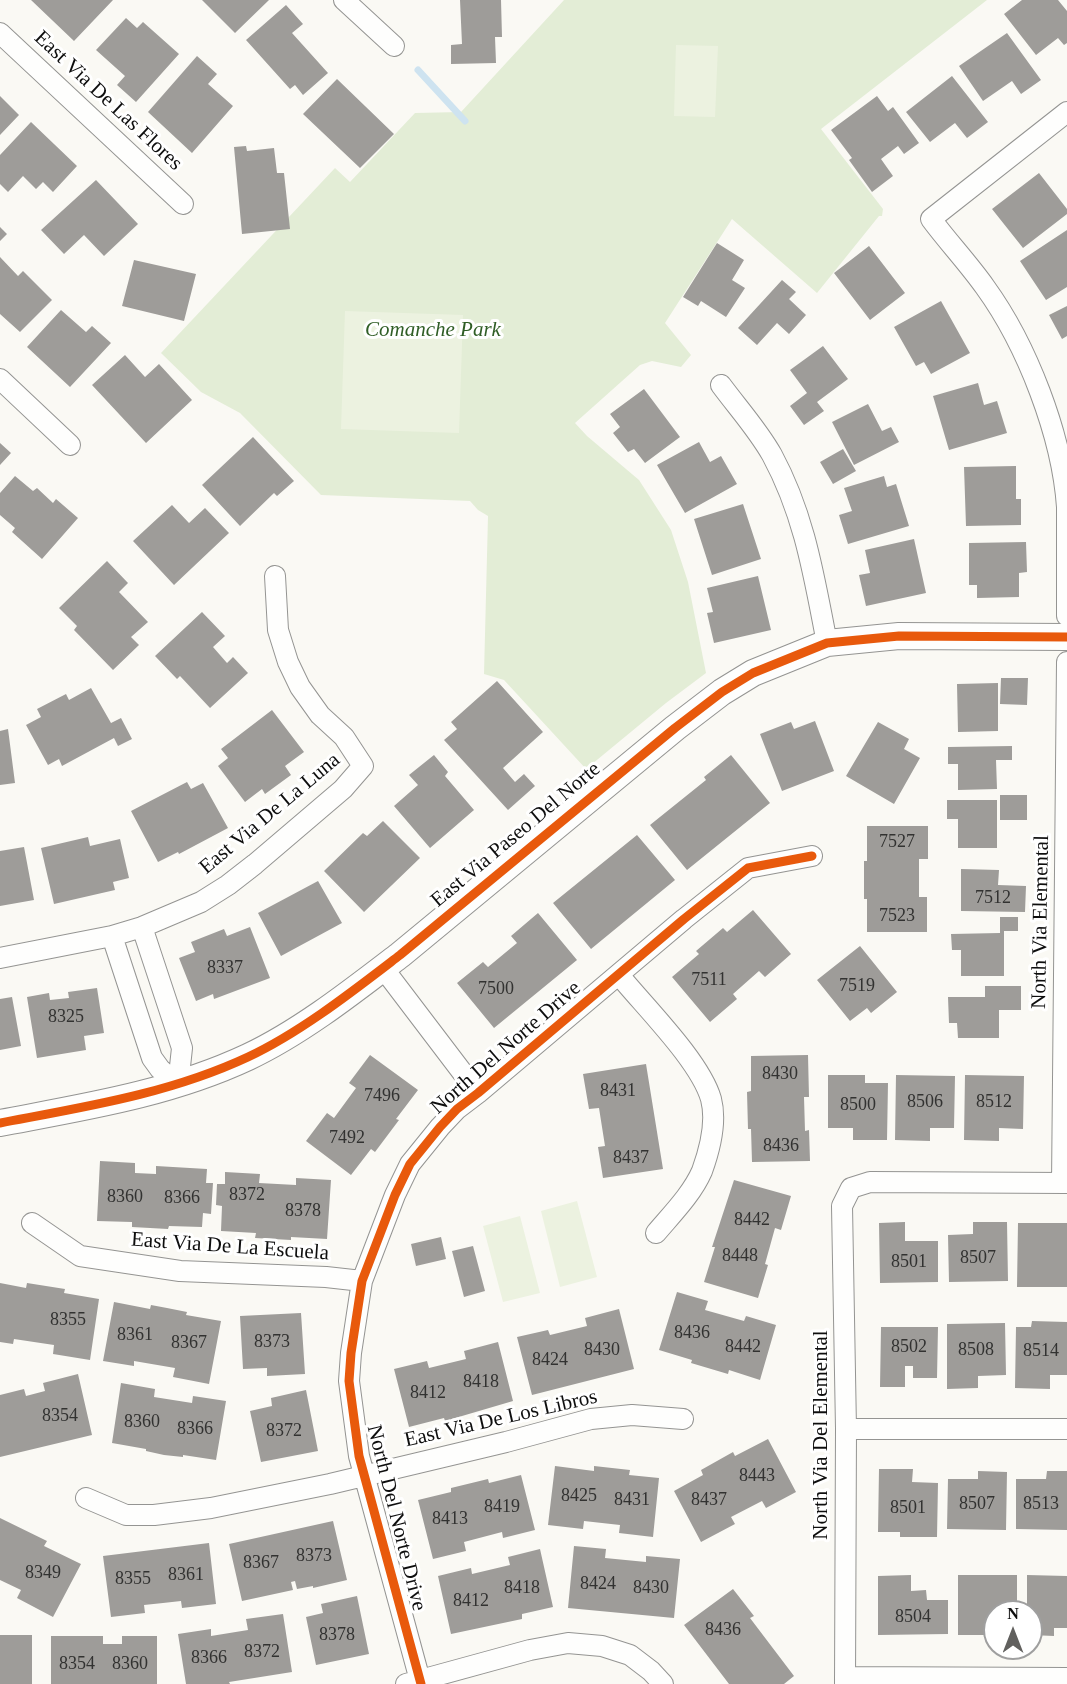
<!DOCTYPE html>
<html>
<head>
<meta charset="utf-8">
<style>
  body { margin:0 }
  #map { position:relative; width:1067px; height:1684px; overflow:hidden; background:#faf9f4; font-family:Georgia,serif }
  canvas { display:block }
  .north { position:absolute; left:983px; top:1600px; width:60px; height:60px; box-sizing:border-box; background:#fff; border:2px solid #9f9f9f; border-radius:50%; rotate:0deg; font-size:16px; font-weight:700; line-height:24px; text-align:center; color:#0e0e0e }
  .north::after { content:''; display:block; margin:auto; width:21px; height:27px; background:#61605e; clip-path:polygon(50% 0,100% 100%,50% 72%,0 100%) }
</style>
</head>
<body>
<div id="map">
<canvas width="1067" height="1684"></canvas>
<div class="north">N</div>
</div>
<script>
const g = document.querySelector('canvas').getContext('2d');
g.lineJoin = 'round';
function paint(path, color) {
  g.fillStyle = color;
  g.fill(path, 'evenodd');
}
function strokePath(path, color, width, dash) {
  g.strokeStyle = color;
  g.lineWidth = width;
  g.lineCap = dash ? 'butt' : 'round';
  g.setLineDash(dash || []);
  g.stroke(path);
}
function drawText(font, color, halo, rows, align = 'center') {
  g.font = font + ' Georgia,serif';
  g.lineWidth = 6;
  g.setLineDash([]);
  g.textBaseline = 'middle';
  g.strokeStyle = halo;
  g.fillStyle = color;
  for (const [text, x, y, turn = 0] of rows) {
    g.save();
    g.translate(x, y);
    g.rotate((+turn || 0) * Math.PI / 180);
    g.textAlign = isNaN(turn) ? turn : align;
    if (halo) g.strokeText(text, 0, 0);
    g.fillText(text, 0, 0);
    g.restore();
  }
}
paint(new Path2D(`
  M564,0H987L821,129L883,209L882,216H879L817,293L732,219L665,323L691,355L681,367L652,361L640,365L575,423L587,436L639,480L671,530L688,582L706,673L666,703L586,769L504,680L484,674L488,516L478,510L470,501L321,495L240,413L201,392L161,353L335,168L350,182L415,113L461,112Z`), '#e3edd6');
paint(new Path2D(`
  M676,45L718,46L715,117L674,116Z
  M345,311L463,315L459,433L341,429Z
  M577,1201L597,1277L560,1287L541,1211Z
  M520,1216L540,1293L503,1302L483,1226Z`), '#ecf2e0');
strokePath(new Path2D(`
  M418,70L465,121`), '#cee3f0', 7);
paint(new Path2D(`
  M31,0H113L74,41Z
  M202,0H269L235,33Z
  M460,0H501L502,37H495L496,63L451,64V45L462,44Z
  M1022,0H1058L1067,11V43L1064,45L1058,38L1036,55L1004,14Z
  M286,5L303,24L292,33L328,73L303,95L295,85L290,89L246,40Z
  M126,18L137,28L143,22L179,54L136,102L117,85L125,76L96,50Z
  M1007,33L1041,80L1021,94L1012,81L983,101L959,66Z
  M197,56L217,74L208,84L233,106L192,153L148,112Z
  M952,76L988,122L967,138L955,123L930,142L906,112Z
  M337,79L394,134L360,168L303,114Z
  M0,96L19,115L0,135Z
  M877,96L888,111L893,107L919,143L904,154L898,146L881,159L893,176L872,192L849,160L852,158L831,130Z
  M31,122L77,166L53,192L43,182L36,189L23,176L8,192L0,184V155Z
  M246,146L247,151L274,148L277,173H284L290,229L242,234L234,147Z
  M1039,173L1067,209V214L1023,248L992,209Z
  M96,180L138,224L104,256L84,235L64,254L41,230Z
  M0,227L7,234L0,241Z
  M1067,230V287L1046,300L1020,261Z
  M717,243L744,260L732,280L745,288L726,317L701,301L698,306L683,297Z
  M869,246L905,293L870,320L834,273Z
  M0,257L18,276L23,271L52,300L20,332L0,314Z
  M134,260L196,274L184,321L122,306Z
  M782,280L796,292L789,299L806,315L789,334L777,323L757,345L738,328Z
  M941,301L970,353L931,374L924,362L916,366L894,327Z
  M1067,306V336L1062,339L1049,315Z
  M61,310L86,332L92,326L111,343L70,387L27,347Z
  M823,346L848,379L817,402L824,411L804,425L790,406L807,393L790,370Z
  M125,355L145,377L159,364L192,400L146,443L92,385Z
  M978,383L984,405L997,401L1007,433L949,450L933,396Z
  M644,389L680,437L645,463L634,449L628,452L613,433L620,427L610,414Z
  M868,404L882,431L891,427L899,442L854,465L832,422Z
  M253,437L294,481L277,496L274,493L240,526L202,485Z
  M699,442L710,462L721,456L737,484L685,513L657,465Z
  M0,443L11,453L0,465Z
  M843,449L856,471L833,484L820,462Z
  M1016,466V499H1021V525L966,526L964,467Z
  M15,476L33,491L37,488L53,503L56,499L78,518L42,559L12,532L15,528L0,515V493Z
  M884,476L887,487L896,484L909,526L848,544L839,515L852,511L844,488Z
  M743,504L761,559L712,575L694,519Z
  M172,505L189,523L205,508L229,533L174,585L133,541Z
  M914,539L926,593L866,606L859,575L870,573L865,550Z
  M1026,542L1027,572L1019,573V597L977,598V585H969V543Z
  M107,561L128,583L119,592L148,622L131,637L139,645L113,670L74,630L77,626L59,608Z
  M758,576L771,630L714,643L707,613L713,612L707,588Z
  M202,612L225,636L213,647L227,663L233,657L248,673L210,708L180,676L177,679L155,656Z
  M1001,678H1028L1027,705L1000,704Z
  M497,681L543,732L503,768L515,782L524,774L535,786L508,810L444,740L457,729L451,722Z
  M998,683V731L958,732L957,684Z
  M91,688L111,723L121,718L132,739L118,746L114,738L62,766L59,759L48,765L26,725L41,717L37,709L66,694L69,700Z
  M272,710L304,752L285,766L291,775L265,794L262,789L245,802L218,766L228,758L221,749Z
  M815,721L834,771L782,791L760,734L791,722L794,729Z
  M878,722L909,739L904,749L920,758L894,804L846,776Z
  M8,729L15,783L0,785V731Z
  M1012,746V760H996L997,789L958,790V764H948V747Z
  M434,755L448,772L445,776L474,810L430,848L394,806L418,785L409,775Z
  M731,755L770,803L687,870L650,825L706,780L704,777Z
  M187,782L191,789L203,783L228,828L179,854L178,852L158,862L131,811Z
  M1000,795H1027V820H1000Z
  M947,800H997V848H958V819H947Z
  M383,821L420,858L364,912L324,871L363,833L367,836Z
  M867,826H928V859H919V897H927V932H867V899H864V861H867Z
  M637,835L675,880L591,949L553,903Z
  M88,837L90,846L120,839L129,878L113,882L115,890L54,904L41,848Z
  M24,847L34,900L0,906V851Z
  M961,869L999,870L998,885L1026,886L1025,912L961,911Z
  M318,881L342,923L281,956L258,913Z
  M753,910L791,954L765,977L759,971L733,994L737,999L710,1022L672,977L699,954L696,951L723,928L727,932Z
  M538,913L577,960L494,1028L457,983L483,962L488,967L517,943L511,936Z
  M1000,917H1018V931H1004V976H961V950H952L951,934L1000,933Z
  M250,927L270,978L214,999L213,994L196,1001L179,958L195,952L191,942L224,929L227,936Z
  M860,946L897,992L871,1013L867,1008L850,1021L817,980Z
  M985,986H1021V1010H999V1038H958L957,1023H949L948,997H985Z
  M97,988L104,1033L84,1036L86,1050L37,1058L27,997L49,993L50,1000L69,998L68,992Z
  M12,997L21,1046L0,1050V999Z
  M370,1055L418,1090L396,1119L399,1120L375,1152L371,1149L351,1175L306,1141L327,1113L334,1118L356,1088L349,1083Z
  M808,1055L809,1097H804L805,1131L809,1130L810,1161L752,1162L751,1129H748L747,1092L751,1091V1056Z
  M646,1064L663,1169L603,1178L598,1147L605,1146L599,1108L589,1109L583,1074Z
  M828,1075H865V1083H888L887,1140H853V1128H828Z
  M896,1075L955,1076L954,1128H930V1141L895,1140Z
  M965,1075L1024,1076L1023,1129L999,1128V1141L964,1140Z
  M100,1161L135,1163V1173L156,1174V1166L207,1169L206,1183H213L211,1214L203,1213L202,1227L169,1226L168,1229L132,1227V1222L97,1221Z
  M225,1172L260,1174L259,1183L296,1185V1178L331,1180L327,1239L291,1237V1240L255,1238L256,1233L221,1231L222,1206L216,1205L217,1184H225Z
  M734,1180L791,1196L781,1230L775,1228L765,1264L768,1265L758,1298L704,1282L715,1247H712Z
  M905,1222V1241H938V1282L880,1283L879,1223Z
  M973,1222H1007L1008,1281L949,1282L948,1235L973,1234Z
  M1018,1223H1067V1287H1017Z
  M441,1237L446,1259L416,1266L411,1244Z
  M473,1246L485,1291L464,1297L452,1251Z
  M0,1283L26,1288L27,1283L65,1289L64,1293L99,1299L90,1360L53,1354L54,1345L14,1339L13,1344L0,1342Z
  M677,1292L708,1301L705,1310L744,1321L746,1316L776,1325L760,1380L729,1370L728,1374L691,1363L692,1360L659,1350Z
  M114,1302L150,1309L151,1305L167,1308L187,1312L186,1315L221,1321L209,1384L173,1377L175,1368L134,1361V1366L103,1361Z
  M619,1309L634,1369L532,1395L517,1337L548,1330L550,1335L587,1326L585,1318Z
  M301,1313L305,1374L267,1376V1368L243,1369L240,1316Z
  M1032,1321L1067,1322V1375H1050V1389L1015,1388L1016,1327H1031Z
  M1005,1323L1006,1375L978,1376V1388L947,1389V1324Z
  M881,1327H938L937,1378H913V1366H905V1387H880Z
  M498,1342L513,1401L445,1421L444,1418L409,1427L394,1369L427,1361L429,1368L466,1359L464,1351Z
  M78,1374L92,1435L0,1457V1395L24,1389L26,1396L45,1391L43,1383Z
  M121,1383L155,1389L154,1397L192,1403L193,1396L226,1401L216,1460L183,1455V1457L164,1455L146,1451V1449L112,1443Z
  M306,1390L318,1451L261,1462L250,1411L272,1406L271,1398Z
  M768,1439L796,1492L766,1508L762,1501L731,1517L735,1524L701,1542L674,1491L703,1475L701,1470L733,1452L735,1456Z
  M555,1466L594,1471V1466L630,1470L629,1475L659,1478L653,1537L619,1533L620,1525L584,1521L583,1529L548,1525Z
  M879,1469H913L912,1482L938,1483L937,1537H900V1532H878Z
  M978,1471L1007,1472L1006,1530L947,1529L948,1479H978Z
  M1047,1471H1067V1530L1016,1529V1479H1046Z
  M521,1475L535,1530L503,1538L502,1532L464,1542L466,1551L433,1559L418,1500L451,1492V1488L488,1479L489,1483Z
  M0,1518L47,1541L44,1546L81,1564L53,1617L17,1598L21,1590L0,1580Z
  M333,1521L347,1580L313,1588V1586L297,1589L295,1581L291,1582L293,1590L242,1601L229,1544Z
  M209,1543L216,1604L182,1608L181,1601L163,1603L144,1605L145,1613L111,1617L103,1556Z
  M574,1546L606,1549L605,1558L646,1562V1556L680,1559L674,1618L568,1608Z
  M540,1549L553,1607L522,1614V1619L451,1634L438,1576L471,1568L472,1574L510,1565L508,1557Z
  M911,1575V1591L926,1590L927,1600H948V1634L878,1635V1576Z
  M958,1575H1017V1612H995V1628H986V1635H958Z
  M1027,1575L1067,1576V1628H1054V1636L1031,1635V1612H1027Z
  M733,1589L754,1616L750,1618L794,1676L784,1684H729L684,1625Z
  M357,1596L369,1654L316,1665L306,1617L323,1613L321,1604Z
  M283,1614L292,1672L229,1682L230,1684H186L178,1634L211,1629V1636L248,1630L246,1619Z
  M0,1635H32V1684H0Z
  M51,1636H103V1644H122V1636H157V1684H51Z`), '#9e9c99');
const minor = new Path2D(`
  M344,0L394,46
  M0,33L183,204
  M1067,112L931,219C948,242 968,263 985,287C1027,345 1062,435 1067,507C1067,543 1067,580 1067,616
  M0,379L70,445
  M721,385C738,408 758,430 772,455C805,516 814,577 827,643
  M142,927L182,1048L178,1085
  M112,936L152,1058L160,1069L178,1085
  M0,958L112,936L142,927L201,902L228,885L255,864L343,789L363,766L344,737L320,715L300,687L288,662L278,630L275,576
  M383,968L478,1093
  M619,975C645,1007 700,1061 711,1099C717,1122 710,1149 702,1171C692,1194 672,1214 656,1233
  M1062,1183L1067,662
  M32,1223L80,1256L180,1271L326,1277L362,1281
  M846,1429H1067
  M86,1498L126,1515H154L211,1508L330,1484L506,1442L591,1419L632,1415L683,1419
  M845,1677L1067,1678
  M406,1684L530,1650L568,1643L602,1646L630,1655L651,1671L663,1684
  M421,1684L359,1456L349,1381L351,1353L362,1281L395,1195L410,1164L440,1127L457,1109L478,1093L684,919L748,868L812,856
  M845,1684L846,1429L842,1206L851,1188L870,1182L1067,1183`);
const tertiary = new Path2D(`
  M0,1123C84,1107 169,1094 248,1057C301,1032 353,991 400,955L675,728L722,692L753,673L827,643L899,636L1067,637`);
strokePath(minor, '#949492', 22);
strokePath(tertiary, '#949492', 28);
strokePath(minor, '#fefefd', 20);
strokePath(tertiary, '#fefefd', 26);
strokePath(new Path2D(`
  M0,1123C84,1107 169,1094 248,1057C301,1032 353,991 400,955L675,728L722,692L753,673L827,643L899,636L1067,637
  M421,1684L359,1456L349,1381L351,1353L362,1281L395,1195L410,1164L440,1127L457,1109L478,1093L684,919L748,868L812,856`), '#e8590c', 9);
drawText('18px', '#323231', null, [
  ["7527",897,842],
  ["7512",993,898],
  ["7523",897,916],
  ["8337",225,968],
  ["7511",709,980],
  ["7519",857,986],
  ["7500",496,989],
  ["8325",66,1017],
  ["8430",780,1074],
  ["8431",618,1091],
  ["7496",382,1096],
  ["8506",925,1102],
  ["8512",994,1102],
  ["8500",858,1105],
  ["7492",347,1138],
  ["8436",781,1146],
  ["8437",631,1158],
  ["8372",247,1195],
  ["8360",125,1197],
  ["8366",182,1198],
  ["8378",303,1211],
  ["8442",752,1220],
  ["8448",740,1256],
  ["8507",978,1258],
  ["8501",909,1262],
  ["8355",68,1320],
  ["8436",692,1333],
  ["8361",135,1335],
  ["8373",272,1342],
  ["8367",189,1343],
  ["8442",743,1347],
  ["8502",909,1347],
  ["8430",602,1350],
  ["8508",976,1350],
  ["8514",1041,1351],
  ["8424",550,1360],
  ["8418",481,1382],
  ["8412",428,1393],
  ["8354",60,1416],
  ["8360",142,1422],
  ["8366",195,1429],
  ["8372",284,1431],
  ["8443",757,1476],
  ["8425",579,1496],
  ["8431",632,1500],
  ["8437",709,1500],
  ["8507",977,1504],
  ["8513",1041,1504],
  ["8419",502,1507],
  ["8501",908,1508],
  ["8413",450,1519],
  ["8373",314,1556],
  ["8367",261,1563],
  ["8349",43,1573],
  ["8361",186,1575],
  ["8355",133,1579],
  ["8424",598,1584],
  ["8418",522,1588],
  ["8430",651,1588],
  ["8412",471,1601],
  ["8504",913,1617],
  ["8436",723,1630],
  ["8378",337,1635],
  ["8372",262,1652],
  ["8366",209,1658],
  ["8354",77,1664],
  ["8360",130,1664]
]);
drawText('21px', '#0e0e0e', '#fff', [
  ["East Via De Las Flores",108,101,43],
  ["East Via De La Luna",270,814,-40],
  ["East Via Paseo Del Norte",516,835,-40],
  ["North Via Elemental",1041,922,-89],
  ["North Del Norte Drive",506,1048,-41],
  ["East Via De La Escuela",230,1247,4],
  ["East Via De Los Libros",501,1419,-13],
  ["North Via Del Elemental",821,1435,-90],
  ["North Del Norte Drive",396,1518,76]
]);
drawText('italic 21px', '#305e26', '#fff', [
  ["Comanche Park",433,330]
]);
</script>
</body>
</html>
